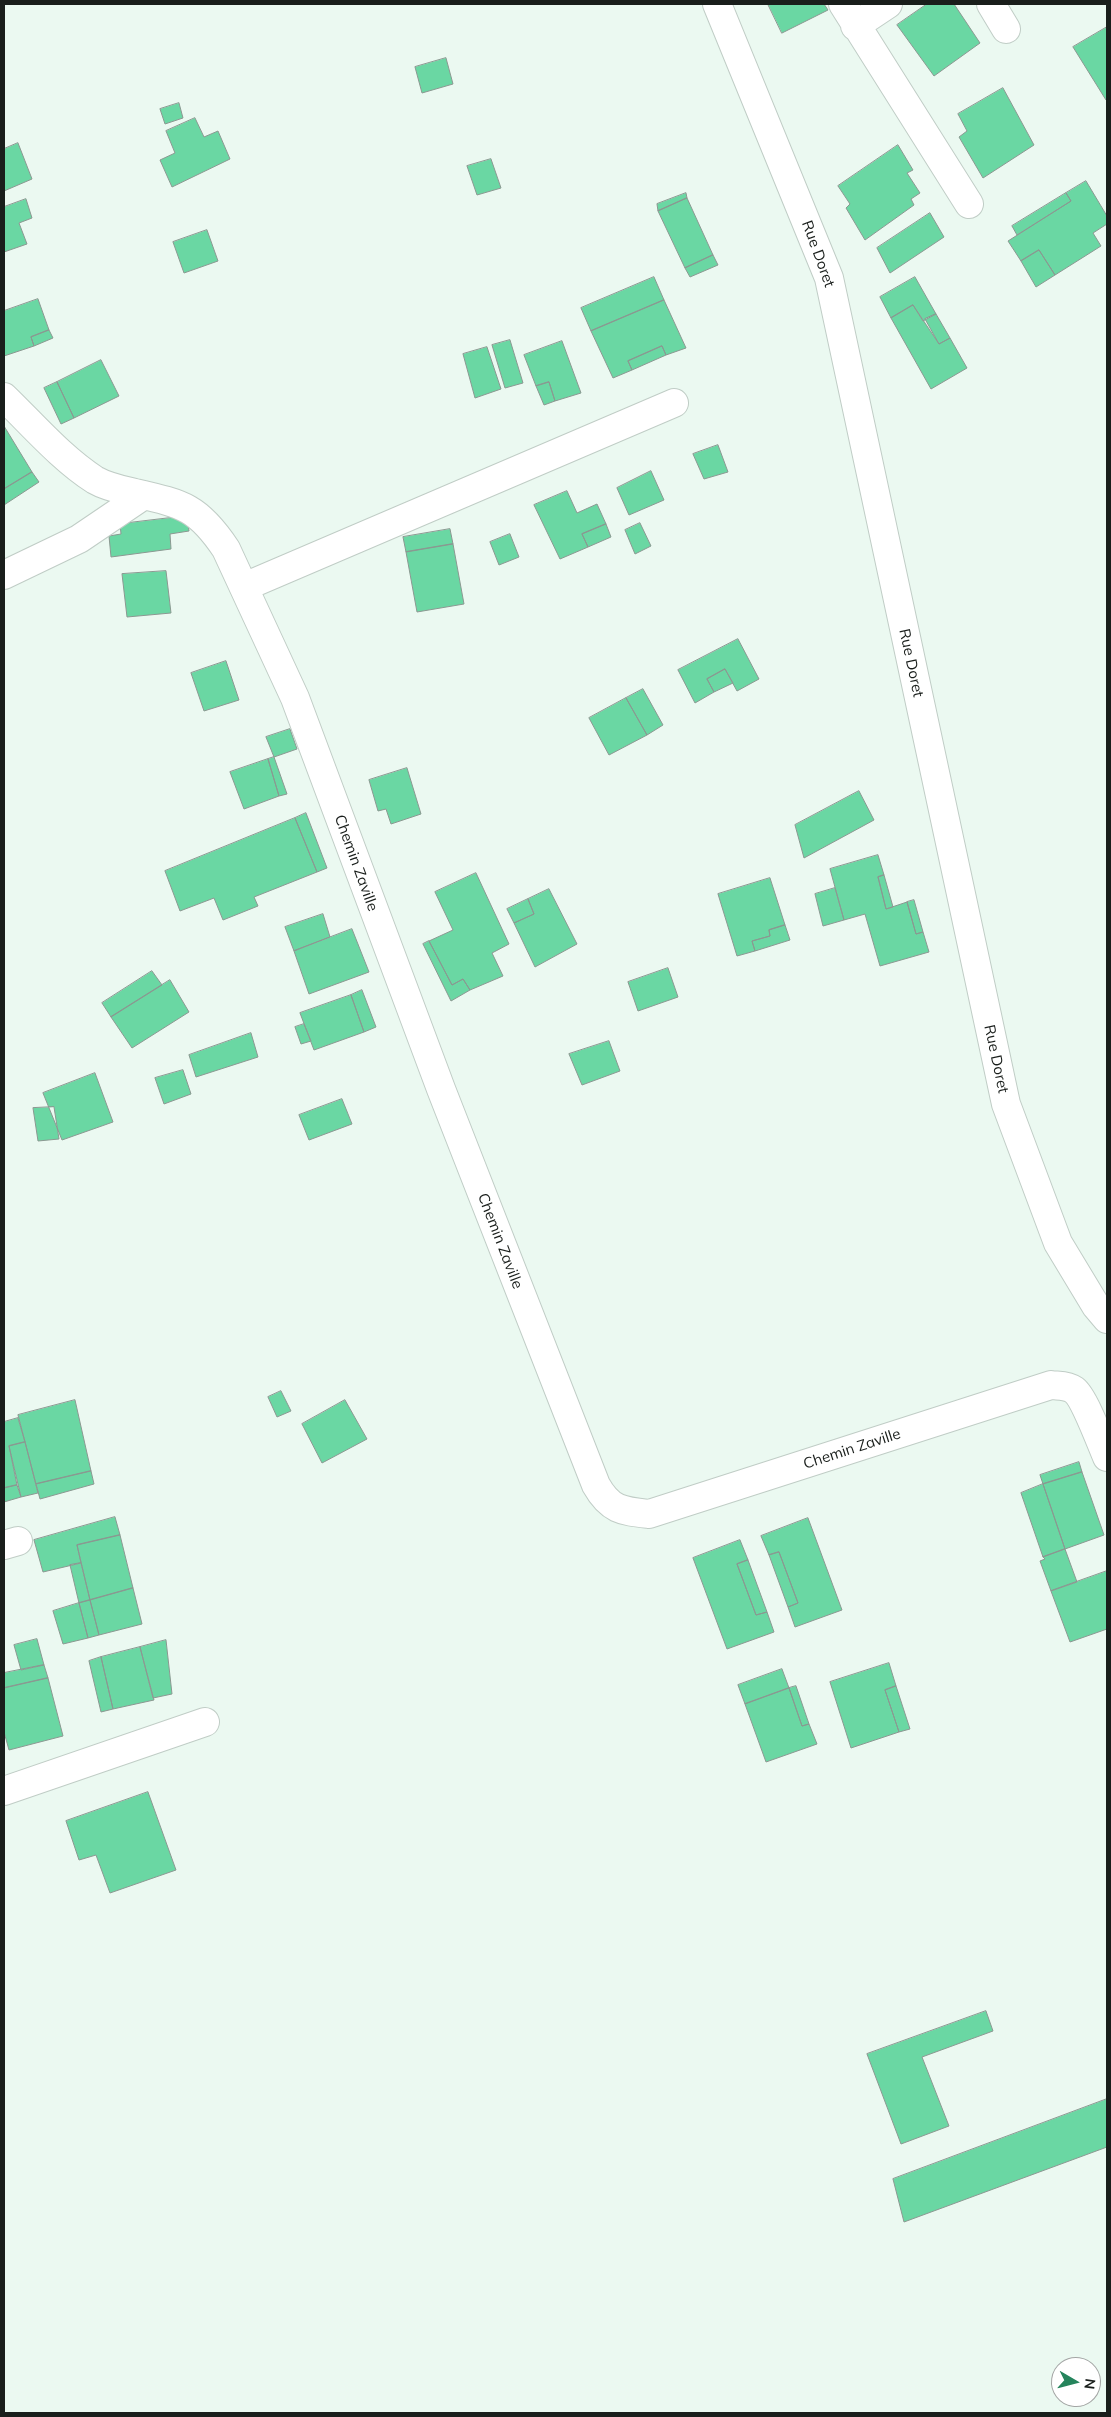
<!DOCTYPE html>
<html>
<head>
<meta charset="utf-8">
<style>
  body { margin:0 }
  #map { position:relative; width:1111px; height:2417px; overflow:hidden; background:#ebf9f1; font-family:Mulish,sans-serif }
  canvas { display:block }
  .frame { position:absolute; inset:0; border:5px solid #191e1b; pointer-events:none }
  .north { position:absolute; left:1051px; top:2357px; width:50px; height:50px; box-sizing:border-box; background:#fff; border:1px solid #a3a5a4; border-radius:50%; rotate:98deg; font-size:14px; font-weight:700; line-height:20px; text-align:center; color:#191e1b }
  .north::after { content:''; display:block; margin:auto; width:18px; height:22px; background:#25845c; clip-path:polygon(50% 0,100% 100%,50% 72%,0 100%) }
</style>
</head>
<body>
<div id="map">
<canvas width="1111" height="2417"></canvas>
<div class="frame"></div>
<div class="north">N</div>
</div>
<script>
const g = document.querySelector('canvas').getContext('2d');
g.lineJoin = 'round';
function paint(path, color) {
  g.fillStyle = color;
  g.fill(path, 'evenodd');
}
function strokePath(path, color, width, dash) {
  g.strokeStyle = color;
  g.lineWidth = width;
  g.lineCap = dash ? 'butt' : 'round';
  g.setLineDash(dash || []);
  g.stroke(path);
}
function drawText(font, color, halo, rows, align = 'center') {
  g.font = font + ' Mulish,sans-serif';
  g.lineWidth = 4.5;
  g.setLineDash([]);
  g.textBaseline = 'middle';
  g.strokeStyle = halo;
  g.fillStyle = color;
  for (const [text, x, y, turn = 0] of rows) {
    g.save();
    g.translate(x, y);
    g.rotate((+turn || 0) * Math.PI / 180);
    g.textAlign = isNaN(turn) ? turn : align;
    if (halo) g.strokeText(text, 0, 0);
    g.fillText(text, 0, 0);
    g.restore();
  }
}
const building = new Path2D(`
  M768,4H824L828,10L782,33Z
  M927,4H954L980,43L934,76L897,25Z
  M1107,27V100H1106L1073,47Z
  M446,58L453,84L422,93L415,67Z
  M1003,88L1034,145L983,178L959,137L967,131L958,114Z
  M179,103L183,118L165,124L160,109Z
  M195,118L204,137L218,131L230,159L172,187L160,160L175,153L166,131Z
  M18,143L32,179L4,191V149Z
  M898,145L913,170L907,173L920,193L911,199L914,205L865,240L846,208L850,204L838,186Z
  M491,159L501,188L477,195L467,166Z
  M1086,181L1107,216V224L1093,233L1101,246L1055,275L1039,250L1021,261L1008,241L1071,201L1066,193Z
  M686,193L687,198L658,211L657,204Z
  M1066,193L1071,201L1017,235L1012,226Z
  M687,198L713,255L685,268L658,211Z
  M26,199L32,218L19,223L27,244L4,252V207Z
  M930,213L944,237L890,273L877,248Z
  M207,230L218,261L184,273L173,242Z
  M1039,250L1055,275L1036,287L1021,261Z
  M713,255L718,265L690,277L685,268Z
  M654,277L664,300L591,331L581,308Z
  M915,277L936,314L923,321L913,305L891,318L880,297Z
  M38,299L49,330L31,337L34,346L4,356V311Z
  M664,300L686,348L666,355L662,346L628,361L632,370L613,378L591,331Z
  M913,305L939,344L950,338L967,368L931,389L891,318Z
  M936,314L950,338L939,344L925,319Z
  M49,330L53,338L34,346L31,337Z
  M510,340L523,383L505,388L492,345Z
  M562,341L581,393L555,401L549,382L536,386L524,355Z
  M662,346L666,355L632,370L628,361Z
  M487,347L501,389L475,398L463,354Z
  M101,360L119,396L74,418L57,382Z
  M57,382L74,418L61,424L44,388Z
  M549,382L555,401L544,405L536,386Z
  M4,426L32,472L4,489Z
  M718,445L728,472L704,479L693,454Z
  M651,471L664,500L629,515L617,488Z
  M32,472L39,482L4,505V489Z
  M567,491L577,513L597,504L606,524L582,534L588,547L560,559L534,505Z
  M187,516L189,531L170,534L171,549L111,557L109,536L121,534L120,524Z
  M640,523L651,546L635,554L625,530Z
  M606,524L611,537L588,547L582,534Z
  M450,529L453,544L406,552L403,537Z
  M510,534L519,557L499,565L490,542Z
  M453,544L464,604L417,612L406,552Z
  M166,571L171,613L127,617L122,574Z
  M738,639L759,679L737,691L725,669L707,679L714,692L695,703L678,670Z
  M226,661L239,700L204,711L191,673Z
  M725,669L733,683L714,692L707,679Z
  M643,689L663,725L647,735L626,698Z
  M626,698L647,735L609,755L589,718Z
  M290,729L297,749L274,757L266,737Z
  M274,757L287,794L279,796L268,759Z
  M268,759L279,796L244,809L230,772Z
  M407,768L421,814L391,824L386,809L378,811L369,780Z
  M859,791L874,820L804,858L795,825Z
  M306,813L327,868L317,872L295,818Z
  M295,818L317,872L254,897L258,906L223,920L214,898L180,911L165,871Z
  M878,855L884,875L878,877L886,909L907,902L916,934L923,932L929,952L880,966L865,914L844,920L830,869Z
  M476,873L509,944L492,953L503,976L470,990L463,979L452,985L429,941L453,930L435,892Z
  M884,875L893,907L886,909L878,877Z
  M770,878L785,925L769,930L770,936L752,941L755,951L737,956L718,894Z
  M835,888L844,920L823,926L815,894Z
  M549,889L577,944L535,967L514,923L534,914L528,899Z
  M528,899L534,914L514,923L507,909Z
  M914,900L923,932L916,934L907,902Z
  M323,914L330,937L294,951L285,927Z
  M785,925L790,940L755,951L752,941L770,936L769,930Z
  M352,929L369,972L309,994L294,951Z
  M429,941L452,985L463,979L470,990L451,1001L423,944Z
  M668,968L678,997L638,1011L628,982Z
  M152,971L162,985L111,1017L102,1003Z
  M170,980L189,1012L132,1048L111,1017Z
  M362,990L376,1027L364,1032L351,995Z
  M351,995L364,1032L314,1050L300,1013Z
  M304,1024L311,1041L301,1044L295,1027Z
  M251,1033L258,1057L196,1077L189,1055Z
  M609,1041L620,1071L582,1085L569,1054Z
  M183,1070L191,1094L164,1104L155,1078Z
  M95,1073L113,1122L62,1140L43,1093Z
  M342,1099L352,1124L309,1140L299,1115Z
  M54,1107L59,1139L38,1141L33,1108Z
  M281,1391L291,1411L277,1417L268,1397Z
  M75,1400L91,1471L36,1484L18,1415Z
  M345,1400L367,1439L322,1463L302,1424Z
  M18,1418L25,1442L9,1446L17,1485L4,1488V1422Z
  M25,1442L38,1493L21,1497L9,1446Z
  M1079,1462L1082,1472L1043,1484L1040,1475Z
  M91,1471L94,1484L40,1499L36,1484Z
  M1082,1472L1104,1535L1065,1549L1043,1484Z
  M1043,1484L1065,1549L1043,1557L1021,1493Z
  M17,1485L21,1497L4,1502V1488Z
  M115,1517L120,1535L77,1545L81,1563L43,1572L34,1540Z
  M808,1518L842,1610L795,1627L788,1607L798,1603L779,1552L769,1555L761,1536Z
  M120,1535L133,1588L90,1600L77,1545Z
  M740,1540L748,1560L737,1564L756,1615L767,1612L774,1632L727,1649L693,1558Z
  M1065,1549L1077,1582L1051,1591L1040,1561L1045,1559L1043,1557Z
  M779,1552L798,1603L788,1607L769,1555Z
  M748,1560L767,1612L756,1615L737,1564Z
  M81,1563L90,1600L79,1603L70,1565Z
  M1107,1571V1629L1070,1642L1051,1591Z
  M133,1588L142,1624L99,1635L90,1600Z
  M90,1600L99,1635L88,1638L79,1603Z
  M79,1603L88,1638L63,1644L53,1611Z
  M37,1639L44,1665L21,1670L14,1645Z
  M166,1640L172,1694L153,1698L140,1647Z
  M140,1647L154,1700L113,1709L101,1657Z
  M101,1657L113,1709L101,1712L89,1661Z
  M889,1663L896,1686L885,1690L899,1732L851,1748L830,1682Z
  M44,1665L48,1678L4,1688V1673Z
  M782,1669L789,1688L745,1704L738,1685Z
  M48,1678L63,1736L9,1750L4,1732V1688Z
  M796,1686L809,1724L802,1726L789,1688Z
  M896,1686L910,1729L899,1732L885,1690Z
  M789,1688L802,1726L809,1724L817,1744L766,1762L745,1704Z
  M148,1792L176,1870L110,1893L96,1855L79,1860L66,1821Z
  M986,2011L993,2031L922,2057L949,2126L901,2144L867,2054Z
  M1107,2099V2147L904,2222L893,2179Z`);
paint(building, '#6ad7a3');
strokePath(building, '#8b9891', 1);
const street = new Path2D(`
  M717,4L829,278L1006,1104L1058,1243L1096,1306L1107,1319
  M843,4L969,204
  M991,4L1006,29
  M855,26L888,4
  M4,397C33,425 61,458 95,480C107,487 122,490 135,493C183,504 198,507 226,549L295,698L441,1089L596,1485C610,1510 622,1511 649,1514L1051,1385C1058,1386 1067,1385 1074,1390C1084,1397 1101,1443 1107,1457
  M4,575L79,539L144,495
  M244,587L674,403
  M4,1545L18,1541
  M4,1791L205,1722`);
strokePath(street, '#c0cdc6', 30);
strokePath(street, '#fff', 28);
drawText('15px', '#191e1b', '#fff', [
  ["Rue Doret",818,254,70],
  ["Rue Doret",911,663,78],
  ["Chemin Zaville",356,863,70],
  ["Rue Doret",996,1059,78],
  ["Chemin Zaville",500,1241,69],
  ["Chemin Zaville",852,1449,-18]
]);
</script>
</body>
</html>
